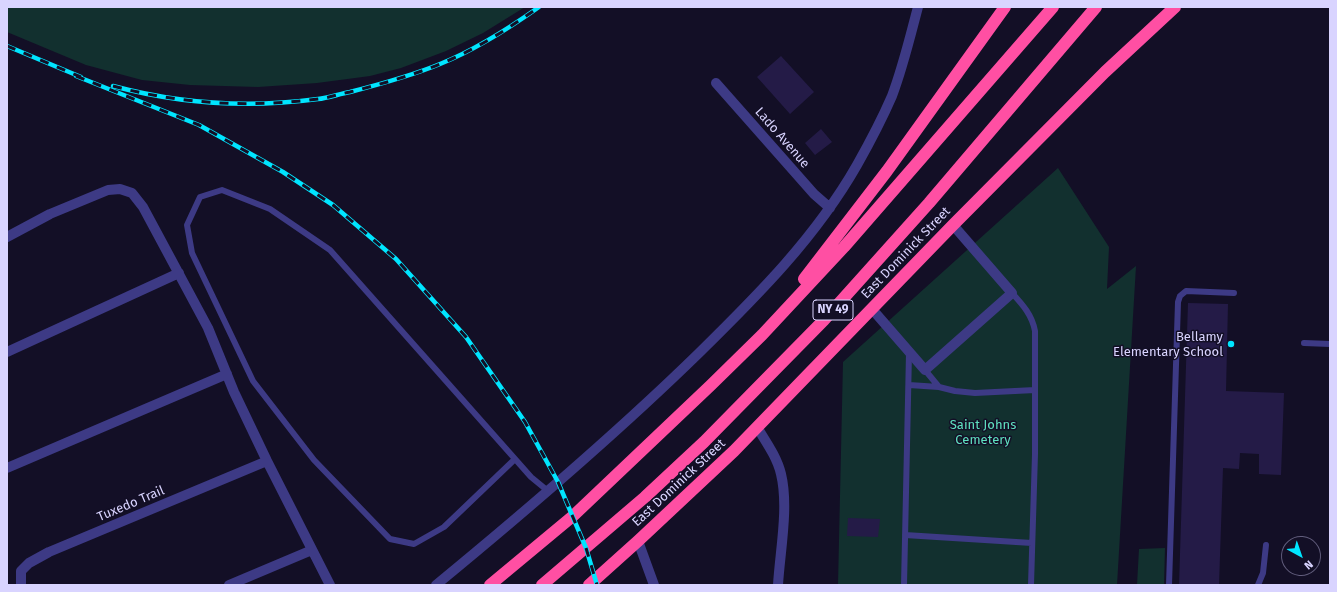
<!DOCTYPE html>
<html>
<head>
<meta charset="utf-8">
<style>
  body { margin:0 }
  #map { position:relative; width:1337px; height:592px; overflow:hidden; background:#130f26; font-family:"Fira Sans",sans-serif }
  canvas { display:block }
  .frame { position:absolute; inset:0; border:8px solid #d9d4ff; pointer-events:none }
  .north { position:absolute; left:1281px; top:536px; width:40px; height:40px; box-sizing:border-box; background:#130f26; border:1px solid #625e7d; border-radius:50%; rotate:140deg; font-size:11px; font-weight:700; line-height:16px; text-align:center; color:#d9d4ff }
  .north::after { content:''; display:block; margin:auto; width:14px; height:18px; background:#00e5ff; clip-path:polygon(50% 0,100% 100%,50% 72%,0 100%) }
</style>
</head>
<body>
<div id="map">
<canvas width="1337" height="592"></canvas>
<div class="frame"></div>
<div class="north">N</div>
</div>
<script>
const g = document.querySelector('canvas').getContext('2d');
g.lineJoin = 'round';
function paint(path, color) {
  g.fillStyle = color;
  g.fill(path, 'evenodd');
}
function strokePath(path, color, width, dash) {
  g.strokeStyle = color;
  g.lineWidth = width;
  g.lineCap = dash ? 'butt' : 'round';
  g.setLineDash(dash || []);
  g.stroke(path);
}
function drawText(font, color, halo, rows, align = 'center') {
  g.font = font + ' "Fira Sans",sans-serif';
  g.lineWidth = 3;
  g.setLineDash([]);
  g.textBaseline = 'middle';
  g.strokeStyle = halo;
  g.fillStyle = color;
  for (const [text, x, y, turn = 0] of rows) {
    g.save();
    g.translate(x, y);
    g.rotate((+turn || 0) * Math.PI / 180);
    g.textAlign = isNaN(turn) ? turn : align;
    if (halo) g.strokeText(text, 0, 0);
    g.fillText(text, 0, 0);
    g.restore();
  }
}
paint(new Path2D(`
  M7,7H525L483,33L446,51L401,68L370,76L317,83L258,87L190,85L142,80L86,65L7,32Z
  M1058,168L1109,247L1107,289L1136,266L1117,585H838L843,362Z
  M1165,548L1164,585H1137L1139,549Z`), '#12302f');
paint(new Path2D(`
  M781,56L814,92L790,114L757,77Z
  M821,129L832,142L815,155L805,143Z
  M1188,303L1228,304L1226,391L1284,393L1281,475L1259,474V454L1240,453L1239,469L1223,468L1219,585H1179Z
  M848,518L880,519L878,537L847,536Z`), '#241b47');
strokePath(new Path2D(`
  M1012,293C1023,305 1032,315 1035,331V454L1031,585
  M1304,343L1330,344
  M925,370L939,387L955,391L975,393L1035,390
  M909,385L939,387
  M515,459L444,527L414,544L390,539L314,460L253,381L192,253L187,225L200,197L222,190L270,209L330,250L531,477L548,491
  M905,535L1032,543
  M904,585L909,353
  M1169,585L1178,302L1180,296L1186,291L1234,293
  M1258,585L1263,573L1266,545`), '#3d3a85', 6);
strokePath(new Path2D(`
  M716,83L814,194L830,208
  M7,237L50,214L108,190L120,189L132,193L143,207L208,328L234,392L267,461L330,585
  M872,309L925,370L1012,293L953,225
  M7,352L179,273
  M757,427C766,442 777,457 781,474C789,507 780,551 778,585
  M7,468L227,374
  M638,541L654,585
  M21,585V571L29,563L49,552L267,461
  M229,585L312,550
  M436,585C526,511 615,435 699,353C758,295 816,237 857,165C870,142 882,119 892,96C903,67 910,37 918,7`), '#3d3a85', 10);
strokePath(new Path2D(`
  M804,279L887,171L1005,7
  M490,585L573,516L711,385L762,335L844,247L1053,7
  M542,585L645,497L704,442L824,320L929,203L1096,7
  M589,585L638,541L734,451L953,225L1105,72L1175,7`), '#ff4fa3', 12);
const rail = new Path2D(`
  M7,46L81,77
  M76,76L199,125L283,172L333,205L396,259L466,337L525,422L558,482L586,548L597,585
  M113,86C180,104 250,108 318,99C328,98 339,94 350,92C381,84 411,76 440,64C475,50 508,29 539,7`);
strokePath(rail, '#00e5ff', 4.5);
strokePath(rail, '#130f26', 3, [9]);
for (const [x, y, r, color] of [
  [1231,344,4,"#00e5ff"]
]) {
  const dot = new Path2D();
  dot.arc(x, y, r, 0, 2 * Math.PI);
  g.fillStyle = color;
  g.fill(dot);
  strokePath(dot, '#130f26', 1.5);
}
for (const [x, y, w] of [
  [833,310,40]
]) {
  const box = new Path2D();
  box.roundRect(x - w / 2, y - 10, w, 20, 3);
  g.fillStyle = '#130f26';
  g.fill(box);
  strokePath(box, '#d9d4ff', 1);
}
drawText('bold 12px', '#d9d4ff', null, [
  ["NY 49",833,310]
]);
drawText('13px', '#d9d4ff', '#130f26', [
  ["Lado Avenue",782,138,49],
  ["East Dominick Street",906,253,-46],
  ["East Dominick Street",679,483,-43],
  ["Tuxedo Trail",131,504,-23]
]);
drawText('13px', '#d9d4ff', '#130f26', [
  ["Bellamy",1223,337],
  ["Elementary School",1223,352]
], 'right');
drawText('13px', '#5fe0c0', '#130f26', [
  ["Saint Johns",983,425],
  ["Cemetery",983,440]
]);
</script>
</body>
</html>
